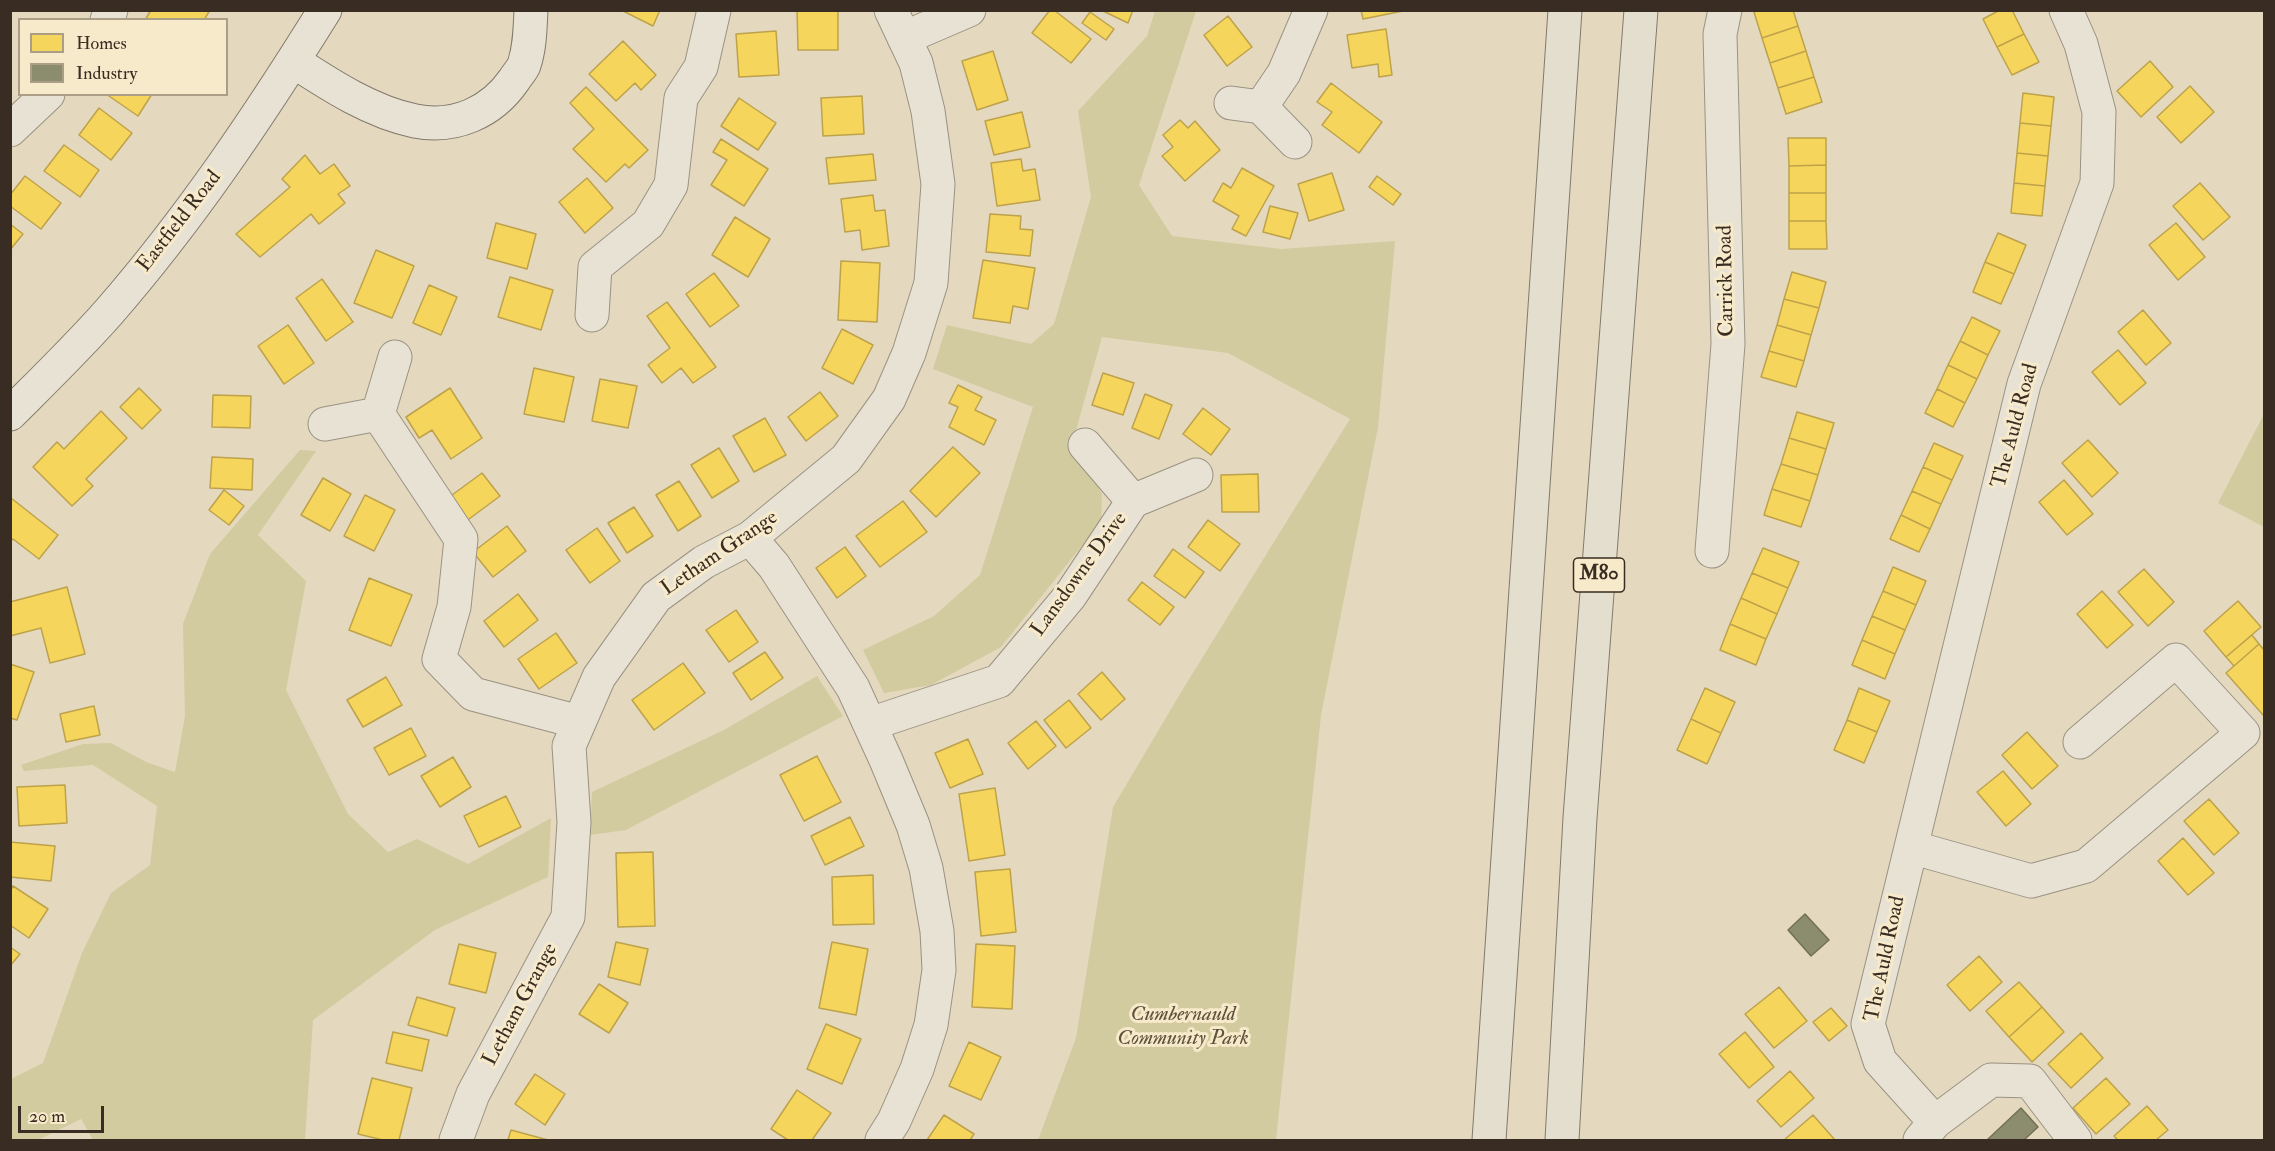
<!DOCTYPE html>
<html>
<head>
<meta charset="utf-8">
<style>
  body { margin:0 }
  #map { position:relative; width:2275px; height:1151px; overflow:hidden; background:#e4d9be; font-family:"IM FELL Double Pica",serif }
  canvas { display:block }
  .frame { position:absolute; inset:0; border:12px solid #392c22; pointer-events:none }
  .legend { position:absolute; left:18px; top:18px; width:210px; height:78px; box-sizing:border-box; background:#f7eacb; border:2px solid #ab9e87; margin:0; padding:8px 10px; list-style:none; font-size:18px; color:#392c22 }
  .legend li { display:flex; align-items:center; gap:12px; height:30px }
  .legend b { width:30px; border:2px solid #ab9e87 }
  .scale { position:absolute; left:18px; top:1106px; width:86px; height:27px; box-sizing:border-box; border:3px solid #392c22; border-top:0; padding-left:8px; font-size:18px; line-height:21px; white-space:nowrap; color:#392c22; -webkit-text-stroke:4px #f7eacb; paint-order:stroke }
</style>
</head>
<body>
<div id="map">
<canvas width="2275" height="1151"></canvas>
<div class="frame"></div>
<ul class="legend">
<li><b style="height:16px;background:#f6d55c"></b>Homes</li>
<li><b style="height:16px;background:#8c8c6e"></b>Industry</li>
</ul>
<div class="scale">20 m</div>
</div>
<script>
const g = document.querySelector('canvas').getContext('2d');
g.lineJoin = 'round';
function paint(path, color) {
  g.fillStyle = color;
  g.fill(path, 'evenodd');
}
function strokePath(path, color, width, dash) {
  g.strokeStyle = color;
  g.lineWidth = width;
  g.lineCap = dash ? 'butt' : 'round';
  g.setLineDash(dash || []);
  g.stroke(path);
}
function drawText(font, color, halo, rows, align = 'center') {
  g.font = font + ' "IM FELL Double Pica",serif';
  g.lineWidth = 6;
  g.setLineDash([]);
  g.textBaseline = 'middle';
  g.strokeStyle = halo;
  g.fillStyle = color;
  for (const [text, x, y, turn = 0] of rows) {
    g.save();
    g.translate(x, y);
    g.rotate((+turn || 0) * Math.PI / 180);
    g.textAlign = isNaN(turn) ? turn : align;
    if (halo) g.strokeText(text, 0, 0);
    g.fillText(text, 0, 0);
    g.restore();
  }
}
paint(new Path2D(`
  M1155,11H1196L1139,185L1172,236L1281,249L1395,241L1378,427L1321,715L1276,1140H1038L1076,1038L1113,807L1183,689L1350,419L1228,353L1102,337L1073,441L1102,494L1101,522L1001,647L931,685L884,693L863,650L934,616L980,575L1033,407L933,369L947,325L1031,344L1054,324L1091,197L1078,111L1147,36Z
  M2264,414V527L2218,503Z
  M300,450L316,451L258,535L306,581L286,690L348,814L388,852L417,839L468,864L551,818L548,877L435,930L313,1020L305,1140H93L81,1119L38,1140H11V1079L43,1063L82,953L111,893L150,865L157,806L93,765L24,771L21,765L83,744L111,743L146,762L175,772L185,716L183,624L210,554Z
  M817,676L843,716L626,830L590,835L592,792L724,730Z`), '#d2cb9f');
const homes = new Path2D(`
  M151,10H210L204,20H145Z
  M621,10H660L653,26Z
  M797,10H838V50H798Z
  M1050,10H1054L1091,39L1071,63L1032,33Z
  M1101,10H1133L1128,23Z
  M1361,10H1403V11L1363,19Z
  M1759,10H1793L1798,26L1762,38L1754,12Z
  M2000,10H2012L2024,34L1997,47L1983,19Z
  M1090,12L1114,29L1106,40L1082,23Z
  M1228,16L1252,47L1227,66L1204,35Z
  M1798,26L1806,51L1770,63L1762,38Z
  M1386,29L1392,75L1379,77L1378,64L1352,68L1347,35Z
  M776,31L779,75L739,77L736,34Z
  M2024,34L2039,62L2012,75L1997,47Z
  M623,41L656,75L641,90L635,83L616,101L589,74Z
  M993,51L1008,100L977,110L962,61Z
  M1806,51L1814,77L1778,88L1770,63Z
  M2150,61L2173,87L2141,117L2117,91Z
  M1814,77L1822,102L1786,114L1778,88Z
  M1331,83L1382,122L1359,153L1322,125L1332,112L1317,102Z
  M2190,86L2214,112L2181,143L2157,117Z
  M586,87L648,150L629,168L625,164L606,182L573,149L594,129L570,103Z
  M2023,93L2054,97L2051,126L2020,123Z
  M106,94H152L138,116Z
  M862,96L864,134L823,136L821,98Z
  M739,98L776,123L758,150L721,126Z
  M99,108L132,133L111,160L79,135Z
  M1022,112L1030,147L994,155L985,121Z
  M1180,120L1188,128L1195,121L1220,150L1185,181L1162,156L1173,147L1163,135Z
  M2020,123L2051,126L2048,156L2017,153Z
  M1788,138H1826V165L1789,166Z
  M721,139L768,169L744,206L711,185L727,160L713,152Z
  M64,145L99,170L80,197L44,171Z
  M2017,153L2048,156L2045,186L2014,183Z
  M873,154L876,180L829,184L826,158Z
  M305,155L320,174L334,164L350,186L338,194L345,203L319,224L311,214L260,257L236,234L290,187L282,179Z
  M1021,159L1023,171L1035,169L1040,200L997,206L991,163Z
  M1826,165V193H1789V166Z
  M1242,168L1274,186L1246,236L1232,229L1239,216L1213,201L1223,183L1231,188Z
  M1332,173L1344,210L1309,221L1298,184Z
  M25,176L61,203L41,229L10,206V195Z
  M1377,176L1401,194L1393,205L1369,187Z
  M587,178L613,208L585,233L559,202Z
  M2014,183L2045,186L2042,216L2011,213Z
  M2200,183L2230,217L2203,240L2173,206Z
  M1789,193H1826V221H1789Z
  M873,195L875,211L885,210L889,246L862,250L860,230L845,232L841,199Z
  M1270,206L1298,213L1290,239L1263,232Z
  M990,214L1021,216L1020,229L1033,230L1030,256L986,252Z
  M735,217L770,239L748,277L712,255Z
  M1789,221H1826L1827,249H1789Z
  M496,223L536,234L527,269L487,258Z
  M2176,223L2205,257L2178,280L2149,245Z
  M10,224L23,234L10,250Z
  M1998,233L2026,245L2014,274L1985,262Z
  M376,250L414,266L392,318L354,303Z
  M983,260L1035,268L1028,309L1013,306L1010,323L973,318Z
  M841,261L880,263L877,322L838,320Z
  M1985,262L2014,274L2001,304L1973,292Z
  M1792,272L1826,282L1819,308L1784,299Z
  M714,273L739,306L710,327L686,294Z
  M510,277L553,290L541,330L498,317Z
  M322,279L353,322L326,341L296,298Z
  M429,285L457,297L441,335L413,323Z
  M1784,299L1819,308L1811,335L1777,325Z
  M667,302L716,367L693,383L681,368L662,383L648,365L670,348L647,316Z
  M2143,310L2171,343L2146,365L2118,332Z
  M1972,317L2000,331L1988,355L1960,341Z
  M288,325L314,363L284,384L258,346Z
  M1777,325L1811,335L1804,361L1769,351Z
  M842,329L873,345L853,384L822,368Z
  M1960,341L1988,355L1977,379L1948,365Z
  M2118,350L2146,383L2120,405L2092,372Z
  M1769,351L1804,361L1796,387L1761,377Z
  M1948,365L1977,379L1965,403L1937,389Z
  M534,368L574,377L564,422L524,414Z
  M1103,373L1134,383L1123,415L1092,405Z
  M600,379L637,386L628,428L592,421Z
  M958,385L982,397L975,410L996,420L984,445L949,427L958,407L949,403Z
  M139,388L161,410L142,429L120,407Z
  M450,388L482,438L451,459L432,430L419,438L406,417Z
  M1937,389L1965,403L1953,427L1925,413Z
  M820,392L838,416L806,441L788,417Z
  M1145,394L1172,405L1159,439L1132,428Z
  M213,395L251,396L250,428L212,427Z
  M1203,408L1230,429L1211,455L1183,434Z
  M101,411L127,438L86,479L93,486L72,506L33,467L57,442L64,449Z
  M1797,412L1834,423L1826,449L1789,438Z
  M765,418L786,455L754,472L733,436Z
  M1789,438L1826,449L1818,475L1781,464Z
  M2088,440L2118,473L2092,497L2062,463Z
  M1934,443L1963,456L1952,480L1923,467Z
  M953,447L980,473L936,517L910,491Z
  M719,448L739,481L712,498L691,465Z
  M212,457L253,459L252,490L210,488Z
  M1781,464L1818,475L1810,501L1772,489Z
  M1923,467L1952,480L1941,504L1912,491Z
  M482,473L500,496L465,522L448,498Z
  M1258,474L1259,512H1222L1221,475Z
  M323,478L351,494L330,531L301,515Z
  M2064,480L2093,514L2067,535L2039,502Z
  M679,481L701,516L678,531L656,495Z
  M1772,489L1810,501L1801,527L1764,515Z
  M224,490L244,506L229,525L209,510Z
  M1912,491L1941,504L1930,529L1901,515Z
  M365,495L395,510L374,551L344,536Z
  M11,498L58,535L39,559L13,539L10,542Z
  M903,501L927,532L880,567L856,536Z
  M634,507L653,536L627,553L608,523Z
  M1901,515L1930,529L1919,552L1890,539Z
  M1208,520L1240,544L1220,571L1188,547Z
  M507,526L526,551L493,577L473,552Z
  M597,528L620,561L590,583L566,550Z
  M845,547L866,576L837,598L816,568Z
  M1763,548L1799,562L1788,588L1752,573Z
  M1173,549L1204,572L1185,598L1154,576Z
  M1893,567L1926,581L1916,605L1883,591Z
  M2144,569L2174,602L2148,626L2118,592Z
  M1752,573L1788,588L1777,614L1741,598Z
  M369,578L412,595L391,646L349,630Z
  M1142,582L1174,607L1160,625L1128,600Z
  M67,587L85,654L50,663L41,628L10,636V602Z
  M1883,591L1916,605L1905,630L1872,616Z
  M2102,591L2133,625L2107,648L2077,614Z
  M518,594L538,620L504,647L484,621Z
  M1741,598L1777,614L1766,639L1730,624Z
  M2238,601L2261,627L2226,657L2204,631Z
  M736,610L758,642L729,662L706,630Z
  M1872,616L1905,630L1895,654L1862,640Z
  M1730,624L1766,639L1756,665L1720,650Z
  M556,633L577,663L539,689L518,659Z
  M2252,635L2259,644L2234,666L2226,657Z
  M1862,640L1895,654L1885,679L1852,665Z
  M2259,644L2264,650V716L2226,673Z
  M765,652L783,678L751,700L733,673Z
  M683,663L705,693L654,730L632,700Z
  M10,664L34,672L17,720L10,718Z
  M1102,672L1125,699L1101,720L1078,694Z
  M386,677L402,705L363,727L347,700Z
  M1705,688L1735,702L1721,733L1691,719Z
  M1859,688L1890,701L1877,732L1847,720Z
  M1069,700L1091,728L1066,748L1044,720Z
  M94,706L100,735L66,742L60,714Z
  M1691,719L1721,733L1707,764L1677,750Z
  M1847,720L1877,732L1864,763L1834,750Z
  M1036,721L1056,746L1028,769L1008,743Z
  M411,728L426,756L389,775L374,748Z
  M2027,732L2058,766L2032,789L2002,755Z
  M968,739L983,774L950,788L935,753Z
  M817,756L841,802L804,821L780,775Z
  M453,757L471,787L440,807L421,776Z
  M2003,771L2031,804L2006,826L1977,792Z
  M65,785L67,823L19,826L17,787Z
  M995,788L1005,855L969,861L959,794Z
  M506,796L521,827L479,847L464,816Z
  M2209,799L2239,833L2214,855L2184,821Z
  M850,817L864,846L825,865L811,836Z
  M2183,838L2214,873L2188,895L2158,861Z
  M10,842L55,846L51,881L10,877Z
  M653,852L655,926L618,927L616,853Z
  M1010,869L1016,932L981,936L975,872Z
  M873,875L874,924L833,925L832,877Z
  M13,886L48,909L29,938L10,925V891Z
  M616,942L648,949L640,985L608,977Z
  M832,942L868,949L856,1015L819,1008Z
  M459,944L496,953L486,993L449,984Z
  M976,944L1015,946L1012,1009L972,1007Z
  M10,947L20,954L10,966Z
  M1979,956L2002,982L1970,1011L1947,985Z
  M2019,982L2042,1007L2009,1037L1986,1011Z
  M599,984L628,1003L609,1033L579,1014Z
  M1779,987L1807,1021L1774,1048L1745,1014Z
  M417,997L455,1008L447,1036L408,1025Z
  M2042,1007L2064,1032L2032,1062L2009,1037Z
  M1831,1008L1847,1026L1829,1041L1813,1022Z
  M826,1024L861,1039L842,1084L807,1069Z
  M393,1032L429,1040L422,1071L386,1063Z
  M1745,1032L1774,1067L1749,1088L1719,1054Z
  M2081,1033L2103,1058L2071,1088L2048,1064Z
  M969,1042L1001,1057L981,1100L949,1086Z
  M1790,1071L1814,1098L1781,1127L1757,1101Z
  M535,1074L565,1094L545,1125L515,1104Z
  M372,1078L412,1088L399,1140H383L358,1134Z
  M2106,1078L2130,1104L2096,1134L2073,1108Z
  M797,1090L831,1113L812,1140H788L771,1129Z
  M2147,1106L2168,1130L2156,1140H2118L2114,1136Z
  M944,1115L974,1134L970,1140H927Z
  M1813,1115L1835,1140H1784Z
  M511,1130L548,1140H508Z`);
paint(homes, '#f6d55c');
strokePath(homes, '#bda24b', 1.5);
const industry = new Path2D(`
  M1805,914L1829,940L1811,956L1788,930Z
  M2021,1108L2038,1127L2024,1140H1987Z`);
paint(industry, '#8c8c6e');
strokePath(industry, '#736f57', 1.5);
const street = new Path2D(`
  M107,20L111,10
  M904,38L969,10
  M1231,103L1261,107L1295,142
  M1261,107L1284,73L1311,10
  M10,130L48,94
  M592,315L595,267L648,224L671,185L681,98L701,67L714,10
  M395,357L378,414L461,539L454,607L439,659L473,694L579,722
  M325,424L378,414
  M1085,445L1133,501
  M750,538L774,566L853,688L886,760L913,825L926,868L937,931L939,970L931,1025L917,1069L894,1121L882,1140
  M1712,551L1728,344L1720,34L1725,10
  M870,724L999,681L1070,596L1133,501L1196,475
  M1911,847L2031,881L2086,866L2243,733L2176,660L2080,742
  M1935,1122L1880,1061L1868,1024L2024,384L2097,183L2099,112L2081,44L2066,10
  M456,1140L473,1094L568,917L574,822L569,746L599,677L656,597L704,562L750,538L846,459L889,399L909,353L931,283L938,184L928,111L916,63L891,10
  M1920,1140L1935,1122L1991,1080L2030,1081L2075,1140`);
const secondary = new Path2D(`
  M293,61C330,85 371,112 415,121C455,129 492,112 514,80C517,75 522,70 524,65C530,47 530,29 531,10
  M10,414C43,381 77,348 108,313C190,219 259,116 325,10`);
const highway = new Path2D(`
  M1489,1140L1565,10
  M1562,1140L1580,818L1641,10`);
strokePath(street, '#9a9282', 35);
strokePath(secondary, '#827a6c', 35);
strokePath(highway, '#827a6c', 35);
strokePath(street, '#e8e2d5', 33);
strokePath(secondary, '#e8e2d5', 33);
strokePath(highway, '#e4dece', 33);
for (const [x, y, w] of [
  [1599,575,51]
]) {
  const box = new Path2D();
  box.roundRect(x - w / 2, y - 17, w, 34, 4.5);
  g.fillStyle = '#f7eacb';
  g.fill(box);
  strokePath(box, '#392c22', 1.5);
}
drawText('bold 20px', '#392c22', null, [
  ["M80",1599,575]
]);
drawText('21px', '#392c22', '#f7eacb', [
  ["Eastfield Road",180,222,-52],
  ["Carrick Road",1727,281,-91],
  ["The Auld Road",2016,426,-75],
  ["Letham Grange",720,554,-34],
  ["Lansdowne Drive",1080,575,-54],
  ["The Auld Road",1886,959,-78],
  ["Letham Grange",521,1005,-62]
]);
drawText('italic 21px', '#5c513b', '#f7eacb', [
  ["Cumbernauld",1183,1015],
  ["Community Park",1183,1039]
]);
</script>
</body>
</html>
